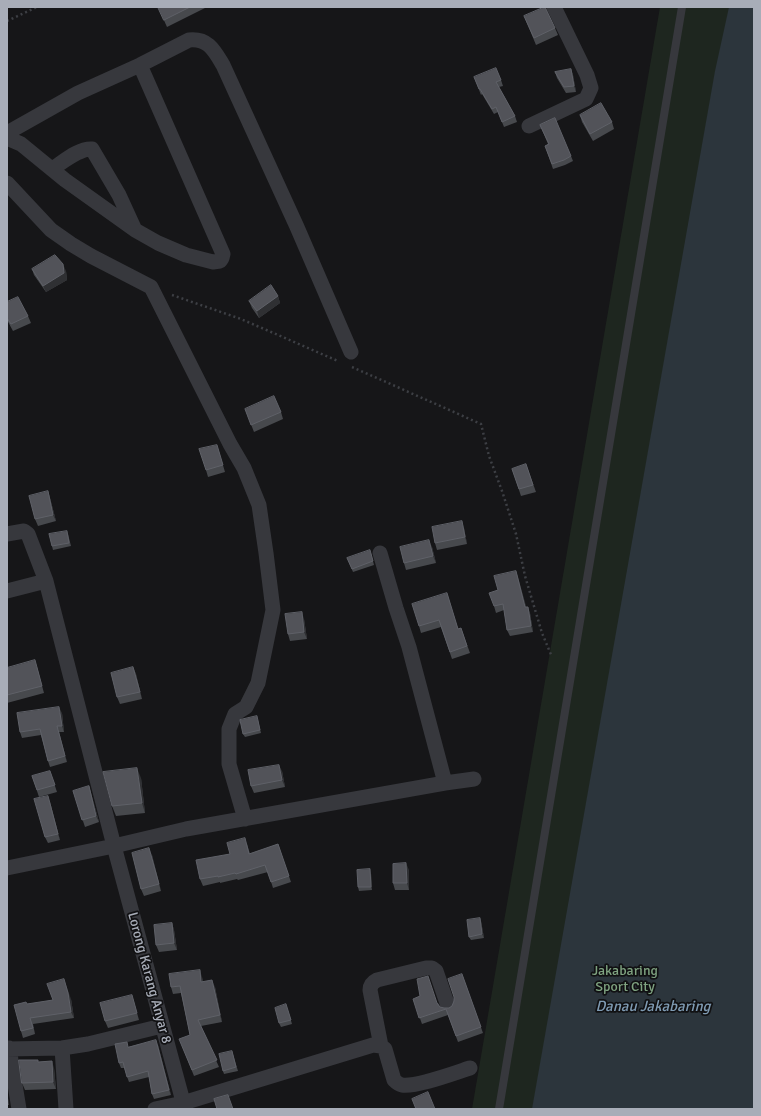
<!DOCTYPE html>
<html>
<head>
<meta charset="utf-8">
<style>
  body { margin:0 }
  #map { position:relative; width:761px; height:1116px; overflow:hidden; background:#161618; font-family:Signika,sans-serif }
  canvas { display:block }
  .frame { position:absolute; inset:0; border:8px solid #a8adb8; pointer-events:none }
</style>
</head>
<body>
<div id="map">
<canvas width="761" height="1116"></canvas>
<div class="frame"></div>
</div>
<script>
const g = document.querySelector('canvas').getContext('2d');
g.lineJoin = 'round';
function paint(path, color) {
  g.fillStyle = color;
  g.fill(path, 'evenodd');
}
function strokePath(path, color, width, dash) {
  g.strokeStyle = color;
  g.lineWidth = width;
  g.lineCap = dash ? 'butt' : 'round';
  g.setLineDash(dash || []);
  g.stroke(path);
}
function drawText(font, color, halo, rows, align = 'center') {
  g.font = font + ' Signika,sans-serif';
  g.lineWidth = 3.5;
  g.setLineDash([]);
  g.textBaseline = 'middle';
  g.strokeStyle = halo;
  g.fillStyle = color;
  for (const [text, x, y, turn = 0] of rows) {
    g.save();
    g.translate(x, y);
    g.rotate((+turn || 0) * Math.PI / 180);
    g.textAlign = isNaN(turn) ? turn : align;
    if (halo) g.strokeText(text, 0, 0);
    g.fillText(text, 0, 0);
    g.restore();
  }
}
paint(new Path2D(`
  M660,7H754V1109H472Z`), '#1e261f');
paint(new Path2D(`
  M729,7H754V1109H532L715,71Z`), '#2c353c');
strokePath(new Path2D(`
  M7,21L37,7
  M172,295L241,319L338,361
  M352,367L481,424L489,456L502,491L516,534L525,576L542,633L552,657`), '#3d3f44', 2.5, [2, 3]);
strokePath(new Path2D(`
  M499,1109L682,7`), '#37383d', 8);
strokePath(new Path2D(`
  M529,126L586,99L591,88L587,75L554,7
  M7,133L78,93L140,65L189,40C208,38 214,50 223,65L297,227L351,352
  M7,138L21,144L65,180L135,230L158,243L186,255L213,262L220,261L222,258L223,254L140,65
  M52,169C63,162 79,148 92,149L119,195L135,230
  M7,183L51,230L71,244L91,256L151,287L230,444L244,468L259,505L266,553L273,610L258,683L246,707L235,714L229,729V764L245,819
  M7,534L24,531L28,534L46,581L114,846L185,1109
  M380,553L396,608L409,647L445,783
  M7,591L46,581
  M7,868L114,846L186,829L445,783L474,779
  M381,1046L370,990C370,985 373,982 377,980L426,968H432L436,971L448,1006
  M9,1048L19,1109
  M62,1048L66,1109
  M7,1049L62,1048L88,1044L162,1026
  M155,1109L183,1103L373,1045L381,1046L385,1049L394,1080C396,1082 398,1084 402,1085C417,1087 454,1073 470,1068`), '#37383d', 15);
paint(new Path2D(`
  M158,7H207L167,27Z
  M524,16L555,28L558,35L536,45Z
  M571,69L573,75L576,92L566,93L557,78L555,72Z
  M474,77L501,80L503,86L499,87L515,116L517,122L504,127L498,112L494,114L482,94L481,95Z
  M580,115L612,122L614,129L593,141L582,122Z
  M540,125L571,156L573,161L565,165L553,169L545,146L548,144Z
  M32,269L66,271L67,280L46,292L34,275Z
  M278,296L280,303L259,318L252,308L249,301Z
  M7,302L28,316L31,323L13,331L7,320Z
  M245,409L281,412L283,419L254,432Z
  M217,445L225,472L208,477L206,470Z
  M526,464L536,492L521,496L512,469Z
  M48,491L50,498L56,521L38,526L35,519Z
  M464,528L467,544L437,550L435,543Z
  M68,534L71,546L53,550L52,546Z
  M432,547L436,563L406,570L404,563Z
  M371,553L374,565L353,572L347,558Z
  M516,571L526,607L530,613L533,632L510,636L507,630L504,610L496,613L494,606L498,590Z
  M447,593L458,629L461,628L470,653L452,659L441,627L421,633L419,626Z
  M304,619L307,639L290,641L288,634Z
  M37,667L44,693L7,703V668Z
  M133,667L136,674L142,699L120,704L117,697Z
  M62,713L64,732H59L67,762L50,767L48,761L41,735L22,738L20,732Z
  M258,720L261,733L245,737L243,734Z
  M50,771L57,792L39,797L32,776Z
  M282,771L285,787L254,793L251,786Z
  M141,778L145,813L116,816L112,806Z
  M89,786L91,793L99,822L85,827L73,791Z
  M50,802L60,840L48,843L45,837Z
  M247,844L250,854L278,844L291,882L273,888L268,872L238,880L237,879L220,883V882L203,886L200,879L230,854Z
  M152,855L161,891L144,896L141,889Z
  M409,870V890H395L393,883Z
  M371,873L372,890L359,891L358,887Z
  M480,918L481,921L484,938L471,940L469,937Z
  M172,923L174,930L177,950L159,952L156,945Z
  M462,974L483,1033L458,1042L448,1015L422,1024L413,999L438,1003L440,1007L444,1008H449L452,1006L454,1001Z
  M202,977L203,982L215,987L222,1022L201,1026L219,1067L194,1076L182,1046L190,1035L181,993L173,994L171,987Z
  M132,995L134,1002L139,1020L108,1028L105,1021Z
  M71,999L74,1018L33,1024L35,1034L23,1038L21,1031L27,1004Z
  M286,1004L292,1024L281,1027L279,1023Z
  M158,1045L171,1095L154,1099L152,1094L149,1077L129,1082L124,1068H121L119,1063L129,1047Z
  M232,1051L238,1071L224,1074L223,1071Z
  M39,1062L54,1068L56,1089L25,1090L22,1083Z
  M7,1091L9,1105H7Z`), '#47494d');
paint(new Path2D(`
  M571,69L573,75L576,92L574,86Z
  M63,264L66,271L67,280L46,292L43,286Z
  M278,296L280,303L259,318L257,311Z
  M48,491L50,498L56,521L53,515Z
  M462,521L464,528L467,544L465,537Z
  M429,540L432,547L436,563L433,556Z
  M516,571L518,577L528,613L525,607Z
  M528,607L530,613L533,632L531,626Z
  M302,612L304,619L307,639L304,632Z
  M133,667L136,674L142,699L140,692Z
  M59,707L62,713L64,732L62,726Z
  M57,726L59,732L67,762L65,756Z
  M279,765L282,771L285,787L282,780Z
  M137,768L141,778L145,813L142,803Z
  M89,786L91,793L99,822L96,816Z
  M48,796L50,802L60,840L58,834Z
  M149,848L152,855L161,891L159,884Z
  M406,863L409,870V890L407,883Z
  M370,869L371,873L372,890L371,887Z
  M480,918L481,921L484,938L482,934Z
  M172,923L174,930L177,950L174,943Z
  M200,970L202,977L204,989L201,982Z
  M64,979L71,999L74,1018L71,1012Z
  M212,980L215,987L222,1022L220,1015Z
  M156,1040L158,1045L171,1095L169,1090Z
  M52,1061L54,1068L56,1089L53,1082Z
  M7,1091L9,1105L7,1099Z`), '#2f3033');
const building = new Path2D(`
  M158,7H190L164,20Z
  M545,7L555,28L534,38L524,16Z
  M496,68L501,80L496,82L515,116L502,122L496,107L492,109L480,89H479L474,77Z
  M571,69L574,86L564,87L555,72Z
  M601,103L612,122L590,134L580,115Z
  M555,118L571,156L564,160L552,164L545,146L549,144L540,125Z
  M55,255L63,264L64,273L43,286L32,269Z
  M271,285L278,296L257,311L249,301Z
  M18,297L28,316L11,324L7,318V302Z
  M274,396L281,412L251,425L245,409Z
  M217,445L223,465L206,470L199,449Z
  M526,464L533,485L519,489L512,469Z
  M48,491L53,515L35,519L29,496Z
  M462,521L465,537L435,543L432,527Z
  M67,531L69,543L52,546L49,534Z
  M429,540L433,556L404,563L400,547Z
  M370,550L373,561L352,569L347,558Z
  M516,571L525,607H528L531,626L507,630L503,604L494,606L489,593L498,590L494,576Z
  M447,593L458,629L461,628L467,646L450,652L439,620L419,626L412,604Z
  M302,612L304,632L288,634L285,614Z
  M35,660L42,686L7,695V668Z
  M133,667L140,692L117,697L111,673Z
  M59,707L62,726H57L65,756L48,761L40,729L20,732L17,713Z
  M257,716L260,730L243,734L240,720Z
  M279,765L282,780L251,786L248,770Z
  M137,768L142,803L112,806L103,772Z
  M50,771L55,785L37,790L32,776Z
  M89,786L96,816L82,820L73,791Z
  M48,796L58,834L45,837L34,799Z
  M245,838L249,854L278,844L289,876L271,882L265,865L236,874L235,873L218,877V876L200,879L196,860L230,854L227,843Z
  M149,848L159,884L141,889L132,853Z
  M406,863L407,883H393V864Z
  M370,869L371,887H358L357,870Z
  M480,918L482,934L469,937L467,920Z
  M172,923L174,943L156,945L154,925Z
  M200,970L201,982L212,980L220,1015L198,1020L217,1060L192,1070L179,1039L190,1035L180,986L171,987L169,974Z
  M462,974L481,1027L456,1036L446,1009L419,1018L413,999L420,996L417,979L428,976L437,1003L440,1007L444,1008H449L452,1006L454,1001V997L448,979Z
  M64,979L68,993L71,1012L30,1018L33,1028L21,1031L14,1005L26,1002L27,1004L53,1000L47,984Z
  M132,995L137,1013L105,1021L100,1003Z
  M286,1004L291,1020L279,1023L275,1008Z
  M156,1040L169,1090L152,1094L148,1071L127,1077L123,1062L119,1063L115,1044L127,1042L128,1047Z
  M232,1051L236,1067L223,1071L219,1054Z
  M19,1060H38V1062L52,1061L53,1082L22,1083Z
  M428,1092L435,1109H416L412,1099Z
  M228,1095L233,1109H217L214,1099Z`);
paint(building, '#525359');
strokePath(building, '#5f6168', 1);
drawText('14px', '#7fa381', '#111113', [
  ["Jakabaring",625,971],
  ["Sport City",625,987]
]);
drawText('14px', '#a8adb8', '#111113', [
  ["Lorong Karang Anyar 8",149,978,75]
]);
drawText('italic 15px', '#7f9bb3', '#111113', [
  ["Danau Jakabaring",653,1007]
]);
</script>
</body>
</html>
